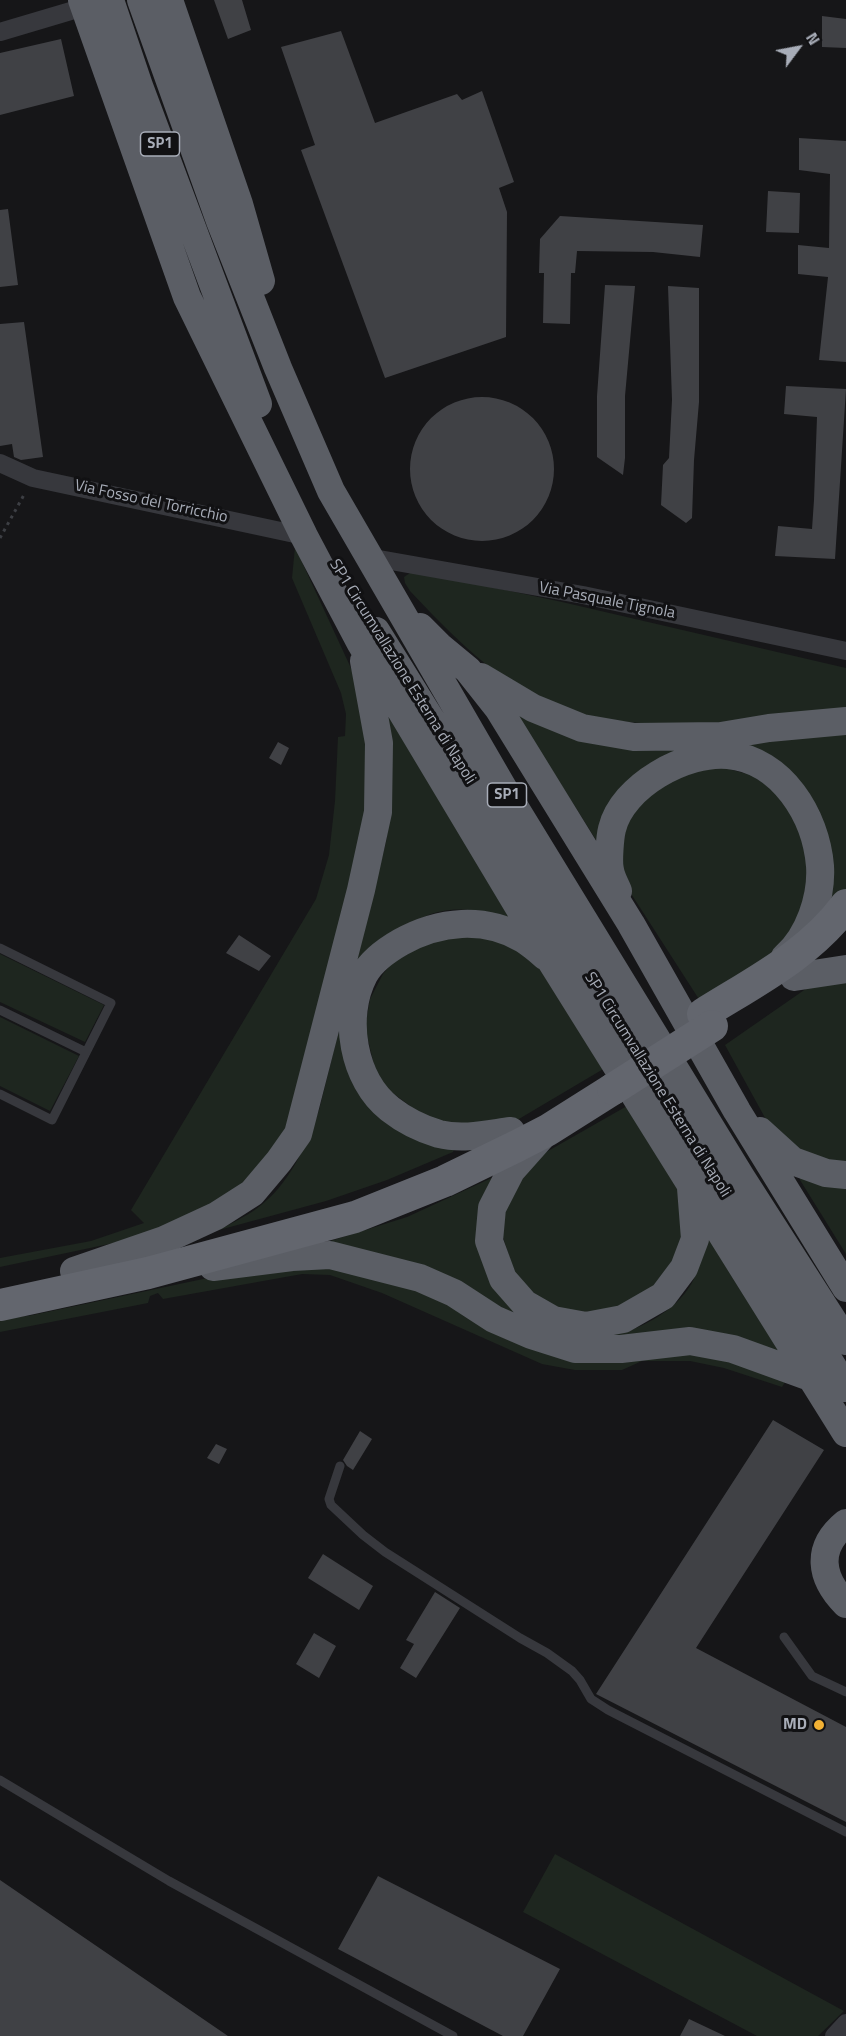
<!DOCTYPE html>
<html>
<head>
<meta charset="utf-8">
<style>
  body { margin:0 }
  #map { position:relative; width:846px; height:2036px; overflow:hidden; background:#161618; font-family:"Titillium Web",sans-serif }
  canvas { display:block }
  .north { position:absolute; left:768px; top:18px; width:60px; height:60px; -webkit-text-stroke:4px #111113; paint-order:stroke; rotate:58deg; font-size:16px; font-weight:700; line-height:24px; text-align:center; color:#a8adb8 }
  .north::after { content:''; display:block; margin:auto; width:21px; height:27px; background:#a8adb8; clip-path:polygon(50% 0,100% 100%,50% 72%,0 100%) }
</style>
</head>
<body>
<div id="map">
<canvas width="846" height="2036"></canvas>
<div class="north">N</div>
</div>
<script>
const g = document.querySelector('canvas').getContext('2d');
g.lineJoin = 'round';
function paint(path, color) {
  g.fillStyle = color;
  g.fill(path, 'evenodd');
}
function strokePath(path, color, width, dash) {
  g.strokeStyle = color;
  g.lineWidth = width;
  g.lineCap = dash ? 'butt' : 'round';
  g.setLineDash(dash || []);
  g.stroke(path);
}
function drawText(font, color, halo, rows, align = 'center') {
  g.font = font + ' "Titillium Web",sans-serif';
  g.lineWidth = 6;
  g.setLineDash([]);
  g.textBaseline = 'middle';
  g.strokeStyle = halo;
  g.fillStyle = color;
  for (const [text, x, y, turn = 0] of rows) {
    g.save();
    g.translate(x, y);
    g.rotate((+turn || 0) * Math.PI / 180);
    g.textAlign = isNaN(turn) ? turn : align;
    if (halo) g.strokeText(text, 0, 0);
    g.fillText(text, 0, 0);
    g.restore();
  }
}
paint(new Path2D(`
  M295,547L356,679L375,773L291,1133L248,1189L161,1233L0,1267V1258L91,1241L144,1223L131,1210L316,899L329,855L335,801L338,737L345,736L346,714L341,693L292,578Z
  M420,572L562,602L846,668V714C755,720 617,741 535,697C486,671 448,631 410,591L405,583L404,577L410,573Z
  M512,707L547,721L846,729V893L830,912L816,808L696,749L598,843Z
  M385,708L515,919C484,911 452,903 422,918C407,926 393,938 379,948L353,1065L454,1149L453,1152L387,1180L326,1201L219,1230C231,1223 245,1217 256,1209C289,1186 306,1146 319,1110L386,842L390,814Z
  M718,766L747,774L761,781L784,800L812,854L799,932L704,1007L628,889L619,862L625,822L657,783Z
  M474,930L534,955L605,1068L502,1129L445,1132L378,1082L365,1027L370,999L383,974L392,963L445,933Z
  M0,954L104,1005L85,1042L0,1002Z
  M846,977V1165L800,1153L769,1125L725,1045L810,986Z
  M0,1017L79,1056L50,1111L0,1086Z
  M627,1106L678,1181L686,1241L640,1309L560,1315L516,1278L503,1237L505,1208L534,1159Z
  M800,1172L846,1183V1254L800,1180Z
  M498,1175L495,1189L507,1293L626,1332C654,1322 685,1303 696,1274C701,1259 704,1244 708,1229L788,1354L589,1341L327,1242L407,1217Z
  M274,1264L380,1272L519,1334L708,1352L787,1379L782,1387L724,1368L690,1361H642L622,1370H575L542,1364L382,1293L330,1275L302,1274L163,1299L158,1293L150,1296L148,1303L0,1332V1317L28,1316Z
  M555,1854L844,2011L818,2036H757L523,1912Z`), '#1e261f');
paint(new Path2D(`
  M214,0H242L251,30L228,39Z
  M822,16L846,19V48L822,47Z
  M341,31L375,123L457,94L462,100L482,91L514,182L499,188L507,212L506,337L385,378L301,150L315,145L281,47Z
  M61,39L74,96L0,115V53Z
  M799,138L846,141V362L819,360L828,277L798,274V245L829,248L830,174L799,170Z
  M768,191L800,193L799,233L766,232Z
  M8,209L18,285L0,287V210Z
  M560,216L703,225L700,257L653,252L577,251L575,273H571L570,324L543,323L544,273H539L540,239Z
  M605,285L635,286L625,396V458L623,475L597,457V396Z
  M668,286L699,288V402L694,460L692,518L686,523L661,505L663,465L669,458L672,400Z
  M24,322L43,457L21,460L14,457L12,444L0,446V324Z
  M786,386L846,389L835,559L775,556L778,526L812,529L814,500L817,417L784,414Z
  M410 469a72 72 0 1 1 144 0a72 72 0 1 1-144 0Z
  M278,742L289,748L281,765L269,758Z
  M239,935L271,956L259,971L226,953Z
  M773,1420L824,1450L696,1648L846,1727V1822L596,1694Z
  M360,1431L372,1439L353,1470L347,1466L343,1460Z
  M216,1444L227,1449L219,1464L207,1458Z
  M323,1554L373,1586L359,1610L308,1578Z
  M435,1592L460,1608L416,1678L400,1668L414,1644L406,1640Z
  M314,1633L336,1646L319,1678L296,1664Z
  M378,1876L560,1969L523,2036H503L338,1949Z
  M0,1880L228,2036H0Z
  M689,2019L725,2036H680Z`), '#404145');
strokePath(new Path2D(`
  M0,538L25,493`), '#3d3f44', 3, [3, 4.5]);
strokePath(new Path2D(`
  M0,948L111,1003L52,1120L0,1094
  M0,1010L86,1052
  M340,1466L329,1499L331,1505L363,1535L385,1552L520,1638L547,1653L572,1671L580,1680L591,1699L608,1710L846,1832
  M784,1637L812,1676L846,1692
  M0,1780L169,1881L453,2036`), '#37383d', 9);
strokePath(new Path2D(`
  M0,32L84,7
  M0,463L33,478L304,536
  M368,557L583,595L846,651
  M834,2036L846,2023`), '#37383d', 18);
strokePath(new Path2D(`
  M82,0L187,297L304,536L360,642L551,961L846,1433
  M110,0L139,86L258,404
  M141,0L220,221L278,368L331,491L506,793L741,1177L846,1341
  M169,0L239,204L261,281
  M420,627L439,646L468,670L498,708L631,924L737,1111L846,1288
  M376,631L846,1388
  M481,677L533,708L582,728L634,737L721,736L769,728L846,721
  M618,891C615,884 611,877 610,870C608,862 610,837 612,829C622,786 686,751 728,755C782,760 816,816 820,866C822,897 809,936 785,957
  M794,977L846,969
  M511,1131C488,1134 463,1140 439,1134C422,1129 404,1120 390,1109C353,1080 342,1017 364,975C372,960 387,950 401,942C439,921 484,916 523,939C531,944 538,950 545,956
  M760,1131L793,1161L826,1173L846,1175
  M543,1135L511,1171L492,1208L489,1241L503,1279L525,1304L553,1320L586,1326L623,1319L663,1296L684,1268L695,1239L691,1188
  M213,1267L292,1257L330,1255L420,1278L454,1293L494,1319L531,1335L575,1349H621L690,1341L733,1349L813,1378
  M74,1271L164,1240L216,1216L252,1193L279,1161L298,1134L361,890L378,812L379,743L364,661
  M846,1523C815,1548 820,1578 846,1604`), '#5b5e65', 28);
strokePath(new Path2D(`
  M703,1014C754,982 809,955 846,905
  M0,1305L148,1273L355,1217L445,1181L517,1146L548,1130L613,1089`), '#63666e', 32);
strokePath(new Path2D(`
  M613,1089L712,1026`), '#63666e', 32);
for (const [x, y, r, color] of [
  [819,1725,6,"#f2b134"]
]) {
  const dot = new Path2D();
  dot.arc(x, y, r, 0, 2 * Math.PI);
  g.fillStyle = color;
  g.fill(dot);
  strokePath(dot, '#111113', 2);
}
for (const [x, y, w] of [
  [160,144,39],
  [507,795,39]
]) {
  const box = new Path2D();
  box.roundRect(x - w / 2, y - 12, w, 24, 4.5);
  g.fillStyle = '#111113';
  g.fill(box);
  strokePath(box, '#a8adb8', 1.5);
}
drawText('bold 15px', '#a8adb8', null, [
  ["SP1",160,144],
  ["SP1",507,795]
]);
drawText('16px', '#a8adb8', '#111113', [
  ["Via Fosso del Torricchio",151,502,12],
  ["Via Pasquale Tignola",607,601,11],
  ["SP1 Circumvallazione Esterna di Napoli",402,672,58],
  ["SP1 Circumvallazione Esterna di Napoli",657,1085,58]
]);
drawText('bold 16px', '#a8adb8', '#111113', [
  ["MD",807,1725]
], 'right');
</script>
</body>
</html>
